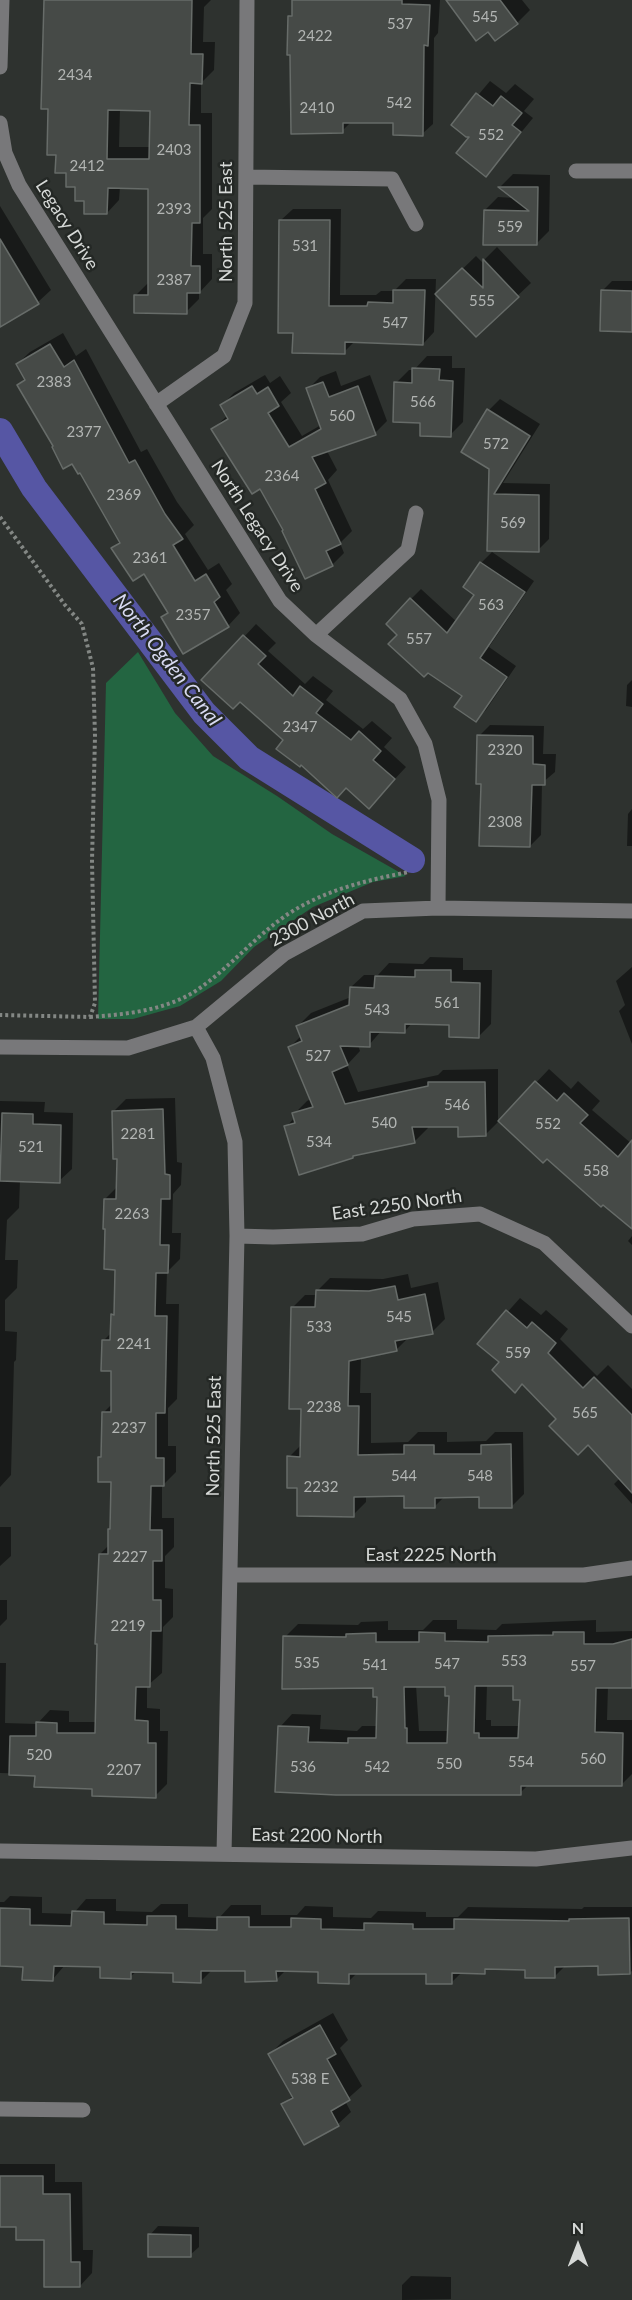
<!DOCTYPE html>
<html>
<head>
<meta charset="utf-8">
<style>
  body { margin:0 }
  #map { position:relative; width:632px; height:2300px; overflow:hidden; background:#2e322f; font-family:Lato,sans-serif }
  canvas { display:block }
  .north { position:absolute; left:548px; top:2216px; width:60px; height:60px; -webkit-text-stroke:4px #242825; paint-order:stroke; rotate:0deg; font-size:16px; font-weight:700; line-height:24px; text-align:center; color:#d6d9d7 }
  .north::after { content:''; display:block; margin:auto; width:21px; height:27px; background:#d6d9d7; clip-path:polygon(50% 0,100% 100%,50% 72%,0 100%) }
</style>
</head>
<body>
<div id="map">
<canvas width="632" height="2300"></canvas>
<div class="north">N</div>
</div>
<script>
const g = document.querySelector('canvas').getContext('2d');
g.lineJoin = 'round';
function paint(path, color) {
  g.fillStyle = color;
  g.fill(path, 'evenodd');
}
function strokePath(path, color, width, dash) {
  g.strokeStyle = color;
  g.lineWidth = width;
  g.lineCap = dash ? 'butt' : 'round';
  g.setLineDash(dash || []);
  g.stroke(path);
}
function drawText(font, color, halo, rows, align = 'center') {
  g.font = font + ' Lato,sans-serif';
  g.lineWidth = 5;
  g.setLineDash([]);
  g.textBaseline = 'middle';
  g.strokeStyle = halo;
  g.fillStyle = color;
  for (const [text, x, y, turn = 0] of rows) {
    g.save();
    g.translate(x, y);
    g.rotate((+turn || 0) * Math.PI / 180);
    g.textAlign = isNaN(turn) ? turn : align;
    if (halo) g.strokeText(text, 0, 0);
    g.fillText(text, 0, 0);
    g.restore();
  }
}
paint(new Path2D(`
  M138,652L175,713L213,756L277,796L332,834L406,876L373,882L313,907L254,947L221,981L180,1006L133,1019H98L106,683Z`), '#236541');
paint(new Path2D(`
  M46,0H211L204,7L203,42H215L214,70L201,83V113H212V209L203,218V254H212V279L199,293V299L186,312L136,295L149,282V188L120,187L119,200L107,213L85,199L57,154L49,108ZM120,109L152,110L151,147H119Z
  M293,0H440L438,33L434,38L433,124L422,134L395,121H352L342,131L289,17L293,13Z
  M454,0H522L530,10L517,23L488,30Z
  M490,81L506,93L515,84L534,99L524,111L533,118L486,175L472,136L453,125Z
  M513,174L550,175L549,231L536,244L485,210L498,197L515,198L500,187Z
  M0,206L51,290L38,302L0,325Z
  M293,209H341L340,295H376L381,291H394L406,279H436L434,332L423,344L355,341L344,352L294,331L281,220Z
  M497,247L531,283L476,335L450,281L476,256L485,265V259Z
  M612,281H632V330L602,291Z
  M63,333L76,356L86,349L141,452L147,449L177,502L194,525L185,534L208,570L219,563L232,584L226,590L240,613L228,626L162,617L169,611L144,572L113,548L120,541L81,471L55,446L19,385L25,378L17,364L30,352Z
  M427,356H452V368H465L463,422L450,435L422,421L396,383L409,370H414Z
  M336,371L341,386L370,375L387,421L375,433L327,451L337,470L328,480L352,531L340,543L344,553L332,565L285,530L261,487L213,429L228,415L222,405L234,393L265,375L270,383L280,376L291,393L281,402L302,436L321,425L308,389L320,377Z
  M500,399L540,424L503,483L550,484L549,539L538,550L489,549V410Z
  M492,552L534,581L489,647L516,666L486,710L475,720L464,696L399,634L411,599L421,589L457,622L476,594L465,587L481,563Z
  M256,624L276,643L268,651L305,684L313,676L333,691L326,700L363,729L372,721L392,738L384,747L406,767L380,795L346,787L285,740L240,700L204,680Z
  M632,680V707L626,706L627,685Z
  M490,725L544,726L543,754H556L555,772L542,783L541,835L530,846L482,783L479,736Z
  M632,809V846H627L628,814Z
  M430,957L463,958V970H492L491,1024L478,1037L450,1023L413,1022L405,1031L382,1030L369,1045H358L360,1051L347,1065L358,1092L438,1075L443,1070L498,1069V1122L485,1135L459,1125L427,1126L428,1128L415,1141L355,1154L352,1157L286,1127L295,1117L294,1114L307,1101L311,1099L290,1047L302,1035L298,1026L311,1013L351,997V987L364,975H378L389,963L423,964Z
  M632,967V1044L619,1011L625,1005L616,981Z
  M549,1069L571,1089L578,1081L600,1101L592,1110L632,1144V1227L500,1121Z
  M175,1098L177,1162L182,1163L181,1185L173,1194L172,1233H181L180,1259L167,1272L166,1304H179L177,1399L168,1408V1446H176V1472L162,1486V1518H174V1547L165,1556V1588L173,1589V1617L163,1627L162,1673L147,1686V1708L160,1709V1731H168L167,1784L155,1796L36,1774L0,1773V1663H6L5,1723L37,1724L50,1710L69,1711V1722H97L100,1554L109,1545L112,1528V1481L100,1457L103,1454V1413L112,1404L113,1370L103,1341L112,1332V1315L116,1312L117,1268L105,1199L118,1186L119,1158L113,1112L126,1099Z
  M0,1101L45,1102L44,1112L73,1113L72,1169L59,1181L20,1180L19,1208L7,1220L5,1260H18L17,1288L5,1300V1331L17,1332L16,1360L14,1362L11,1475L0,1487Z
  M632,1236V1245L628,1241Z
  M408,1274L411,1288L438,1282L445,1319L432,1332L409,1337L396,1350L361,1357L360,1393H371V1443L408,1442L418,1432H447V1442L486,1441L495,1432H523L524,1494L511,1507L480,1496H445L434,1507L405,1495H366V1502L353,1515L299,1486L289,1457L302,1444L303,1407L292,1308L305,1295H317V1291L330,1278L383,1279Z
  M520,1298L541,1315L546,1310L568,1329L560,1339L597,1376L608,1365L632,1389V1504L614,1484L620,1478L588,1443L558,1419L501,1362L480,1343Z
  M0,1527H11V1556L0,1566Z
  M0,1600H7V1619L0,1626Z
  M433,1620H457V1629L496,1630L502,1624L596,1620V1632L632,1631V1687H608L607,1720H632V1774L621,1785L529,1784L520,1793L336,1794L280,1727L292,1714L321,1715L320,1729L357,1731L362,1726H378L379,1695L375,1687L285,1637L298,1624L358,1625L361,1622L388,1621V1630H423ZM416,1685L447,1686L450,1694L449,1731H419ZM487,1685H515L521,1698L520,1726H491V1720H486Z
  M10,1896L42,1897V1913L73,1914L86,1899H116V1911L152,1912L161,1904H188V1917L219,1918L231,1905H261V1915H297L305,1906L333,1907V1917L371,1918L378,1911L426,1912V1917H458L468,1907L582,1909L584,1907H632V1971L629,1973L600,1965H566L555,1976L526,1968H489L484,1972H462L451,1983L428,1973L358,1972L348,1982L320,1971L286,1970L276,1980L247,1969L212,1970L201,1981L174,1971H137L130,1977L102,1966L65,1965L53,1979L24,1965H0V1902H4Z
  M333,2013L348,2040L340,2048L362,2086L345,2101L351,2112L338,2124L283,2105L293,2095L270,2054L283,2041Z
  M0,2164H55V2182H82L83,2250H93L92,2273L80,2286L46,2238L18,2225H0Z
  M158,2226L199,2227V2247L190,2255L150,2235Z
  M411,2276L451,2277V2299L402,2300V2285Z`), '#0007');
strokePath(new Path2D(`
  M0,431L34,488L204,713L249,758L412,860`), '#5656a4', 26);
const building = new Path2D(`
  M44,0H192L191,54H203L202,84L190,83L189,125H200V223H192L191,266H200V293H187V314L134,313V295H148V189L108,188L107,214H84V201H75V187H66V173H55L56,155H47L48,109H41ZM108,110L150,111L149,159H107Z
  M292,0H402V4L430,5L428,46L424,45L423,136L393,135V123H343V133L291,134L290,55H287L288,16H292Z
  M446,0H500L518,24L495,41L488,32L476,41Z
  M476,93L493,106L501,96L522,113L512,125L521,132L486,177L456,153L469,137H466L451,125Z
  M498,187H538L537,245H483L484,210L529,211Z
  M279,220H330L329,306H367L368,302L393,303V290H425L423,345L345,342V354L292,353L293,333H278Z
  M0,239L39,304L0,327Z
  M483,259L519,297L476,337L435,294L462,268L483,288Z
  M601,290L632,291V332L600,331Z
  M50,344L64,367L74,360L129,463L135,460L165,514L183,539L173,545L195,581L206,574L220,597L214,602L229,627L183,654L161,617L168,613L144,574L133,581L111,548L120,543L80,473L78,474L72,464L63,469L52,447L53,446L17,385L25,380L16,364Z
  M412,368L440,369L439,380L453,381L451,437L420,436V423L393,422L394,382L412,383Z
  M323,382L329,397L358,386L376,435L312,457L326,483L315,489L341,544L326,551L333,566L305,579L282,531L283,530L260,489L252,494L211,429L228,419L220,405L252,386L257,394L268,387L279,406L268,413L289,447L321,429L306,388Z
  M487,409L530,436L494,494L539,495V552L487,551L489,469L461,452Z
  M480,562L525,592L480,658L507,677L476,722L454,707L462,696L428,673L424,677L388,644L397,635L386,624L410,598L447,633L474,595L463,587Z
  M243,635L266,656L258,664L293,696L300,686L323,704L316,713L351,740L359,731L381,751L373,760L395,779L369,809L346,788L337,798L301,765L300,767L276,749L283,740L240,702L233,709L201,680Z
  M477,735L533,736V764L545,765V785H532L530,847L479,846L481,784H476Z
  M415,970H451V982L480,983L479,1038L449,1037V1025L405,1024V1033L370,1032V1047L340,1046L348,1065L332,1072L345,1104L428,1086V1082H485L486,1136L458,1137V1127H412L415,1143L353,1156V1158L299,1175L284,1126L295,1123L292,1113L313,1107L288,1047L302,1041L296,1026L349,1005L350,987L374,988L375,976L415,977Z
  M535,1081L557,1101L564,1093L588,1115L580,1123L618,1157L632,1140V1229L603,1205L601,1207L547,1159L543,1163L498,1121Z
  M163,1109L165,1174L170,1175V1199H161L160,1245H169L168,1273H156L155,1316H167L165,1413H156V1458H164V1486H151L150,1530H162V1561H153V1600H161V1631H151L150,1687H136L135,1720L148,1721V1743H156V1798L92,1796V1789L34,1787L35,1776L9,1775L10,1736H36V1722L57,1723V1733H95L97,1644H95L99,1554H108V1529H110L111,1482H98V1457H101L102,1412H111V1371H101L102,1340H110L111,1314L114,1315L115,1270L104,1269L105,1229H103L104,1199H116L117,1159H113L112,1111Z
  M2,1113L33,1114V1124L61,1125L60,1183L0,1181Z
  M395,1286L398,1300L425,1294L433,1334L395,1341L397,1351L349,1361L348,1406H359L358,1455L404,1454V1445H434V1454H481V1445L511,1444L512,1508H479V1497L435,1498V1508H404V1496L354,1497V1517L297,1516V1488H287V1456L300,1457L301,1409H289L291,1307H315L316,1290L369,1291Z
  M506,1310L527,1328L532,1322L556,1343L548,1353L583,1388L594,1377L632,1415V1493L588,1445L578,1455L549,1426L556,1419L522,1384L515,1393L492,1370L499,1362L477,1344Z
  M419,1632L445,1633V1641L488,1642V1636L553,1635V1632H584V1644H613L632,1639V1688H596L595,1732L623,1733L622,1786H521V1795H336L275,1792L278,1726L309,1727L308,1742L348,1743V1738H376L377,1697H373V1688L282,1689L283,1636L346,1637V1634L376,1633V1642H419ZM475,1686H513V1700H520L518,1738H479V1733H474ZM404,1687H445V1696H449L447,1743H407V1728H405Z
  M0,1908L30,1909V1925L71,1926L72,1911L104,1912V1924L147,1925V1916H176V1929L217,1930V1917H249V1927H291V1918L321,1919V1929L364,1930V1923L413,1924V1929H454V1919L569,1921V1919L629,1918L630,1974L598,1975V1966L555,1967V1978H525V1970L485,1969V1974L452,1973V1984H426V1974H349V1984L318,1983V1972L276,1971L277,1981L245,1982V1971H201V1983L173,1982V1973L131,1972V1979L100,1978V1967L54,1966L53,1981L22,1980L23,1967L0,1966Z
  M320,2025L336,2054L327,2059L350,2100L331,2111L339,2126L304,2145L281,2104L293,2098L268,2054Z
  M0,2176H43V2194H70L71,2262H80V2287H44V2240H16V2227H0Z
  M148,2234L191,2235V2257H148Z`);
paint(building, '#464a47');
strokePath(building, '#676c69', 1.5);
strokePath(new Path2D(`
  M0,517L65,605L82,624L93,668L95,736L92,861L95,1003L90,1017L0,1015
  M90,1017C129,1014 172,1010 204,985C234,963 257,935 288,914C325,890 367,880 409,872`), '#838784', 4, [3, 3]);
strokePath(new Path2D(`
  M0,67L2,0
  M0,123L5,153L19,185L280,601L316,635L400,699L425,744L439,800L438,908
  M576,171H632
  M246,177L392,179L416,224
  M156,404L224,356L245,303L247,0
  M316,635L408,550L416,513
  M196,1027L213,1058L235,1142L237,1236L224,1854
  M0,1047L128,1048L196,1027L284,954L363,911L438,908L632,911
  M237,1236L273,1237L362,1234L413,1219L480,1214L544,1243L632,1326
  M230,1575H584L632,1568
  M0,1851L536,1859L632,1848
  M0,2109L83,2110`), '#78787a', 15);
drawText('15px', '#b2b5b3', null, [
  ["545",485,17],
  ["537",400,24],
  ["2422",315,36],
  ["2434",75,75],
  ["542",399,103],
  ["2410",317,108],
  ["552",491,135],
  ["2403",174,150],
  ["2412",87,166],
  ["2393",174,209],
  ["559",510,227],
  ["531",305,246],
  ["2387",174,280],
  ["555",482,301],
  ["547",395,323],
  ["2383",54,382],
  ["566",423,402],
  ["560",342,416],
  ["2377",84,432],
  ["572",496,444],
  ["2364",282,476],
  ["2369",124,495],
  ["569",513,523],
  ["2361",150,558],
  ["563",491,605],
  ["2357",193,615],
  ["557",419,639],
  ["2347",300,727],
  ["2320",505,750],
  ["2308",505,822],
  ["561",447,1003],
  ["543",377,1010],
  ["527",318,1056],
  ["546",457,1105],
  ["540",384,1123],
  ["552",548,1124],
  ["2281",138,1134],
  ["534",319,1142],
  ["521",31,1147],
  ["558",596,1171],
  ["2263",132,1214],
  ["545",399,1317],
  ["533",319,1327],
  ["2241",134,1344],
  ["559",518,1353],
  ["2238",324,1407],
  ["565",585,1413],
  ["2237",129,1428],
  ["544",404,1476],
  ["548",480,1476],
  ["2232",321,1487],
  ["2227",130,1557],
  ["2219",128,1626],
  ["553",514,1661],
  ["535",307,1663],
  ["547",447,1664],
  ["541",375,1665],
  ["557",583,1666],
  ["520",39,1755],
  ["560",593,1759],
  ["554",521,1762],
  ["550",449,1764],
  ["536",303,1767],
  ["542",377,1767],
  ["2207",124,1770],
  ["538 E",310,2079]
]);
drawText('18px', '#d6d9d7', '#242825', [
  ["North 525 East",226,222,-90],
  ["Legacy Drive",67,225,58],
  ["North Legacy Drive",257,526,57],
  ["2300 North",312,920,-28],
  ["East 2250 North",397,1205,-8],
  ["North 525 East",214,1436,-89],
  ["East 2225 North",431,1555],
  ["East 2200 North",317,1836,1]
]);
drawText('italic 20px', '#d8daf1', '#242825', [
  ["North Ogden Canal",167,660,52]
]);
</script>
</body>
</html>
